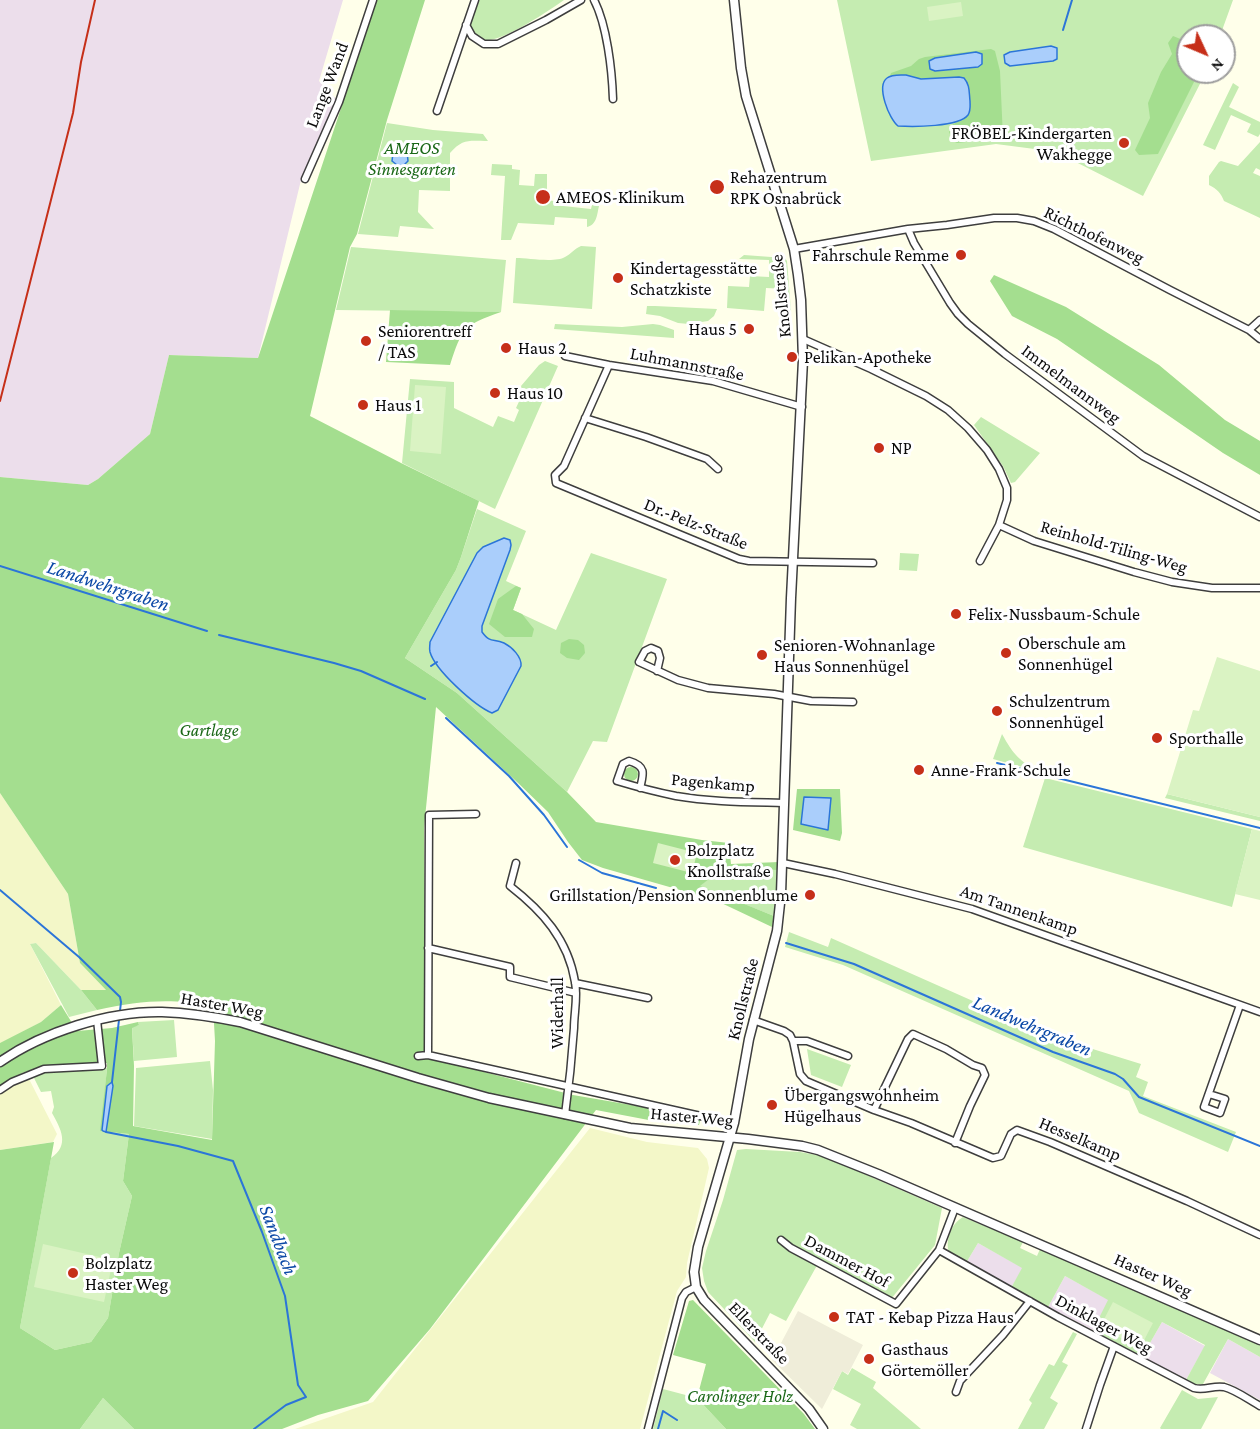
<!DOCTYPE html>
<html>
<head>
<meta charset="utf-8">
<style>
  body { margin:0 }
  #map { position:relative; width:1260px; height:1429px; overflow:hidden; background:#ffffea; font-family:"Crimson Pro",serif }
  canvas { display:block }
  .north { position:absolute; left:1176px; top:24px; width:60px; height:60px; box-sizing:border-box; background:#fff; border:2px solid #9d9d9d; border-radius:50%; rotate:134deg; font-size:16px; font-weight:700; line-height:24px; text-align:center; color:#0b0b0b }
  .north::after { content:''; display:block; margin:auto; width:21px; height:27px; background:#c62f19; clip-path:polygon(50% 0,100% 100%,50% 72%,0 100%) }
</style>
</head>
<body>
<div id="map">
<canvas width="1260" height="1429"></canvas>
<div class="north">N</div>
</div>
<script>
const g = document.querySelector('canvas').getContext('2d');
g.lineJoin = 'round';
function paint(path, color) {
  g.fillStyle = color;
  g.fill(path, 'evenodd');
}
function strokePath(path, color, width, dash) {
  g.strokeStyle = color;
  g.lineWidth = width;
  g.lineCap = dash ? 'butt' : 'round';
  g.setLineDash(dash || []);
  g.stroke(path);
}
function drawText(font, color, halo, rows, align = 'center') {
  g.font = font + ' "Crimson Pro",serif';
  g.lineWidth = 6;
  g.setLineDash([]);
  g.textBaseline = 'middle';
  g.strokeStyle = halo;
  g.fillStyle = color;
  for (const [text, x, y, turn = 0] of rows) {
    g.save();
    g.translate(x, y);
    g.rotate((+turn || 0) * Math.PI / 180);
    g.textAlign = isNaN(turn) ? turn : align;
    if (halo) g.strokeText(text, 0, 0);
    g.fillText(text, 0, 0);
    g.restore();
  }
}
paint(new Path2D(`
  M0,0H343L319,81L336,99L301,180L258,358L169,355L150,434L98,479L88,485L0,477Z
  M978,1243L1023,1268L1011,1288L966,1263Z
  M1065,1276L1109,1300L1093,1330L1048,1307Z
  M1162,1322L1205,1346L1186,1380L1142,1357Z
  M1228,1339L1260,1357V1400L1210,1373Z`), '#ecdeeb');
paint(new Path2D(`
  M0,793L68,894L80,963L106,990H81L36,943L30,944L61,1005L41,1022L0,1044Z
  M28,1077L57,1134L53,1142L0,1150V1093Z
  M590,1128L647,1142L698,1148L707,1159L709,1168L687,1263L686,1277L677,1291L640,1429H295L373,1402Z`), '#f3f7c8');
paint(new Path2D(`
  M478,0H564C550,10 501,43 485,40C477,38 473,31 469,24Z
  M837,0H1233L1220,36H1188V72H1206L1143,196L1056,152L1027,148L996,144L871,161Z
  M1233,83L1239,87L1229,107L1260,122V134L1258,137L1247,132L1251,124L1231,115L1215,150L1203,145Z
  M387,123L433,130L483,134L488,141C470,141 463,138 450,153V191L419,190L418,212L434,229L400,226L398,237L358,234Z
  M1260,142V170L1256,168L1253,173L1260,176V218L1224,201C1221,193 1217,189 1209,185V176L1219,162L1221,161L1238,166Z
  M492,164L512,165V169L520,170L519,185L534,186L535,174H547V200L554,201V205L591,209L592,205L599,206C597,214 597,225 587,227V219L555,217L554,225L518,223L511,240H501L505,176L491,175Z
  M581,246L596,247L592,309L513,303L516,258C528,258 555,263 565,257C571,254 574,249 581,246Z
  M351,247L506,260L501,312L336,310Z
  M744,255L785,258L787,261L791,311L789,313H783L785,289L766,288L764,311L727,308L728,286L749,287L750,276L769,277V260L739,259Z
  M647,306H655L717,309L714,316L708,321L689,324L678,323L660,316L646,314Z
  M555,324L622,327L653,324L660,325L674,330V338L554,329Z
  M545,361L558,366L495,509L402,463L410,379L454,382V408L493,427L498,416L514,422L519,410L516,408L523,393L521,386L539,365Z
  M981,417L1040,453L1015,482L1011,483L1003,466L974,425Z
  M477,509L526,531L506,581L521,588L513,610L556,630L591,553L667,579L607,742L593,741L567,792L457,693L405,658L456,570L461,557Z
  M900,553L919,554L917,571L899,570Z
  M1002,734C1013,754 1020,762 1040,772L993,759Z
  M1045,778L1252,829L1232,907L1023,847Z
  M1167,794L1260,817V821L1165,798Z
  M722,869L778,870L774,916L699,886Z
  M789,932L828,947L831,938L1054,1037L1141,1064L1136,1077L1148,1082L1143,1096L1236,1132L1228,1152L1139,1113L1129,1091L843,965L785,947Z
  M36,943L81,990L97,1010L69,1017L30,944Z
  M174,1020L177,1057L134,1061L132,1027L139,1025L138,1022Z
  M807,1049L851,1065L842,1087L811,1075Z
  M210,1061L213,1090L212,1139L134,1126L136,1068Z
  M107,1068L101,1131L129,1134L123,1181L132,1196L119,1253L108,1318L91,1342L55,1350L20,1328L51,1158C70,1145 61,1129 52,1113L54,1107L51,1091L41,1092L34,1078L44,1070Z
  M746,1149L800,1152L817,1155L837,1162L942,1208L935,1245L891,1299L820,1260L786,1321L770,1313L755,1342L708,1292L704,1281L702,1268L706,1251L723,1200L737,1150Z
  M963,1217L1023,1242L1020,1248L1037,1256L1040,1249L1260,1344V1357L1228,1339L1203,1384H1194L1186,1380L1205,1345L1162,1322L1142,1357L1093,1330L1108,1300L1065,1276L1048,1307L1011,1288L1022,1268L978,1243L966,1263L949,1253C945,1240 951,1224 963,1217Z
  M1073,1332L1077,1334L1062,1362L1068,1365L1050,1398L1058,1403L1044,1429H1018L1032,1403L1029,1400L1049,1364L1054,1366Z
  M852,1368L876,1382L873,1388L921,1429H857L850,1425L861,1404L833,1389L842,1371L848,1375Z
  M663,1389L697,1398L726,1429H653Z
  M1182,1390L1198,1399L1218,1397L1201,1429H1161L1160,1428Z
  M103,1398L134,1429H80Z`), '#c5ecb1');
paint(new Path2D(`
  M377,0H425L387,120L357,234L350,247L310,416L401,463L479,501L461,557L456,570L405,658L457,693L567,792L596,822L702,840L729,843L731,864L779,862L778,870L722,869L700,886L774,916L772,927L715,900L603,868L582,860L568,842L548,812L517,782L436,707L424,828L426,1057L573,1095L701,1117L699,1125L659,1122L596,1110L430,1329L368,1401L318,1415L282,1429H134L103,1398L80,1429H0V1150L54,1142L20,1328L55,1350L91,1342L108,1318L119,1253L132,1196L123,1181L129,1134L100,1131L107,1069V1063L43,1066L22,1073L0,1088V1043L41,1022L61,1005L77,1031L112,1028L138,1022L139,1025L132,1028L134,1066L133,1126L212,1140L215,1041L213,1006C169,998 140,1001 97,1010L81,990H106L80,963L68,894L0,793V477L88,485L98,479L150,434L169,355L258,358Z
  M1173,36L1188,42V72H1199L1158,154L1139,155L1135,150L1150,118L1148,103L1161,72L1172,54L1168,43Z
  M991,49L995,51L1000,71L1003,138L957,143L953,141L949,132L953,124L963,120L967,116L964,78L959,77L921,79L906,75L890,76L891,73L911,66L919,59L925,57Z
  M994,275L1066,307L1159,365L1225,420L1260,441V475L1223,453L1057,339L1012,316L990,281Z
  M390,310L501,312C464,325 462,328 450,365L386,362Z
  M516,586L521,588L513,610L522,614L534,629L532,637H505L489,624L498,599Z
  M569,639L578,640L584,645L585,653L579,660L567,658L560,653L561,643Z
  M624 774a7 7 0 1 1 14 0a7 7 0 1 1-14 0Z
  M797,789H840L842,833L840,841L793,830Z
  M693,1300L804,1414L815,1429H726L697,1398L706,1364L673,1355L689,1301Z`), '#a4de8f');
paint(new Path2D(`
  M961,2L963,16L929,21L927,7Z
  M415,385L446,387L441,454L410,451Z
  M1217,657L1260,671V817L1167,794L1193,710L1199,711Z
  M1252,829L1260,831V900L1235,894Z
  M658,843L697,853L692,873L653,863Z
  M43,1244L113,1260L104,1302L34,1287Z
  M1113,1302L1153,1323L1140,1348L1100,1327Z`), '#daf3c3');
paint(new Path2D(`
  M798,1311L863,1345L848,1374L842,1371L822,1409L772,1360Z`), '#efedd9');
const water = new Path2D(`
  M1051,46L1057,48V59L1053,61L1010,66L1005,63L1004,55L1010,52Z
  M976,52L982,54V64L978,67L935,71L930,69L929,61L935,58Z
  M906,75L921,79L959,77L964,78C970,85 969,92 970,101C970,106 971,110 968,115C959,127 913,127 898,126C889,119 876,86 887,78C892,74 900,75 906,75Z
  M398,149L407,151L408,161L404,165L403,169H398L397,165L392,161L393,153Z
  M504,538L510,540L511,545L510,550L482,626V632C491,644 493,638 504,643C512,647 522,657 521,666L498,710L492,713C475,706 435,670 430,652C429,648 430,646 430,642L477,553L483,547Z
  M804,797L831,798L828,830L801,824Z
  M112,1082L113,1086L106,1132L103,1131L102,1130L107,1086Z`);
paint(water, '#aacefb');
strokePath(water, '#2b75d8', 1.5);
strokePath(new Path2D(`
  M1063,30L1072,0
  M0,566L207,631
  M219,635L334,663L361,671L425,699
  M431,666L437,662
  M446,718L509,776L544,815L567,847
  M997,763L1260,828
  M579,860L602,873L656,888
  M0,890L79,957L120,997L121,1002L112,1082
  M786,943L854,964L1053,1052L1115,1074L1123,1079L1139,1097L1260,1146
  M106,1132L178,1146L233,1161L262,1232L285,1296L298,1385L306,1397L286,1405L254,1429
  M658,1429L663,1411L677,1420`), '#2b75d8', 2);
const minor = new Path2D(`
  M594,0C607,25 612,70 613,99
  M466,25L472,36L484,44H498L546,20L581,0
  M437,111L475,0
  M305,179L339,102L373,0
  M908,229L914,243L950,303L958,314L968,324L1005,354L1143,456L1260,517
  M794,249L908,229L947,225L994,218H1017L1034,221L1054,229L1170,290L1249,330L1260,339
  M1249,330L1260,320
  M803,339L871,369L926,396L948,410L968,428L987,450L999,469L1007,488V500L999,525L1034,541L1134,572L1172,582L1212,588H1260
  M565,356L609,365L713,381L802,407
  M609,365L564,466L555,475L556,483L739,559L749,561L873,563
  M585,418L646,437L707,459L718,469
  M980,561L999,525
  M657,671L660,658L658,651L651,648L645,651L639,662L678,680L708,688L774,694L811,701L853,702
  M640,788C644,773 646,766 629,761L623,764L617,781C637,787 656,792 676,796C711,802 748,802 783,803
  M516,863L510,886C542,911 568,939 575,982C578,997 574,1013 574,1028C572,1057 569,1086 565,1115
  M783,863L835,874L972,909L1260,1012
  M428,948L510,967V977L576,993
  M575,983L648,998
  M753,1020L784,1031L790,1035L793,1041L800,1074L806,1081L874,1110L911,1123L993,1158L1001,1156L1011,1134L1017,1130L1050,1142L1187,1201L1260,1235
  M793,1041H807L848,1056
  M428,1055L429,815L476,814
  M418,1056L428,1055L705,1117
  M0,1090L12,1082L44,1069L102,1066L97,1020
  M1209,1094L1225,1099L1220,1113L1204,1107L1240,1005
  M874,1110L908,1039L913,1034L946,1049L973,1065L982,1068L985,1075L970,1106L955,1143
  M781,1240L791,1248L896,1304L939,1250L955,1208
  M939,1250L1058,1317L1194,1388C1205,1391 1213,1385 1224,1387C1236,1390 1249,1400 1260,1406
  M956,1392L960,1381L1003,1335L1030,1301
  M648,1429L682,1298L686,1292L696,1287
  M1086,1429L1100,1385L1114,1346`);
const tertiary = new Path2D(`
  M734,0L741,68L746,96L794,249L798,275L801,300L803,360L791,598L781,894L777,931L749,1039L734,1123L698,1247L694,1272L696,1287L704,1300L809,1409L823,1429
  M0,1062C43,1032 109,1011 162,1012C189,1013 215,1017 240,1022L418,1078L489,1098L630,1128L748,1139L802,1146L818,1150L878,1174L1260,1340`);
strokePath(minor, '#3e3e3e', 9);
strokePath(tertiary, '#3e3e3e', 11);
strokePath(minor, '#fff', 6);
strokePath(tertiary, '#fff', 8);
strokePath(new Path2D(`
  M0,401L73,113L81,62L95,0`), '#c62f19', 2);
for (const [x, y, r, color] of [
  [1124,143,6,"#c62f19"],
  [717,187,8,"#c62f19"],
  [543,197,8,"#c62f19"],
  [961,255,6,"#c62f19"],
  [618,278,6,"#c62f19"],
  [749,329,6,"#c62f19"],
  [366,341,6,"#c62f19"],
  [506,348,6,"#c62f19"],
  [792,357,6,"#c62f19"],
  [495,393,6,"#c62f19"],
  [363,405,6,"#c62f19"],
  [879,448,6,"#c62f19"],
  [956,614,6,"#c62f19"],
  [1006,653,6,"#c62f19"],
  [762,655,6,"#c62f19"],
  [997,711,6,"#c62f19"],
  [1157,738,6,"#c62f19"],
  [919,770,6,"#c62f19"],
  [675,860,6,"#c62f19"],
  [810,895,6,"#c62f19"],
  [772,1105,6,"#c62f19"],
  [73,1273,6,"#c62f19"],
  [834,1317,6,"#c62f19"],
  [869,1359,6,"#c62f19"]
]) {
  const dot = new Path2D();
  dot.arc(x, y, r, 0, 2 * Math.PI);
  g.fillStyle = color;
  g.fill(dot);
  strokePath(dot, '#fff', 2);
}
drawText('18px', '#0b0b0b', '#fff', [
  ["Lange Wand",327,85,-69],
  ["Richthofenweg",1094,235,26],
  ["Knollstraße",781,296,-96],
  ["Luhmannstraße",687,364,11],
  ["Immelmannweg",1071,384,37],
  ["Dr.-Pelz-Straße",696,524,22],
  ["Reinhold-Tiling-Weg",1114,547,16],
  ["Pagenkamp",713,783,5],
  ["Am Tannenkamp",1019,910,19],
  ["Knollstraße",743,999,-76],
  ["Haster Weg",222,1005,10],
  ["Widerhall",557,1013,-90],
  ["Haster Weg",692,1117,5],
  ["Hesselkamp",1080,1139,23],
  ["Dammer Hof",847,1261,28],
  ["Haster Weg",1153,1275,24],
  ["Dinklager Weg",1104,1324,28],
  ["Ellerstraße",759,1333,46]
]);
drawText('18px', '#0b0b0b', '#fff', [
  ["FRÖBEL-Kindergarten",1112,133,"right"],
  ["Wakhegge",1112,154,"right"],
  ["Rehazentrum",730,177],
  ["RPK Osnabrück",730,198],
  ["AMEOS-Klinikum",556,197],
  ["Fahrschule Remme",949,255,"right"],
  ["Kindertagesstätte",630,268],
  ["Schatzkiste",630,289],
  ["Haus 5",737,329,"right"],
  ["Seniorentreff",378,331],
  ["/ TAS",378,352],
  ["Haus 2",518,348],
  ["Pelikan-Apotheke",804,357],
  ["Haus 10",507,393],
  ["Haus 1",375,405],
  ["NP",891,448],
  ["Felix-Nussbaum-Schule",968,614],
  ["Oberschule am",1018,643],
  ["Sonnenhügel",1018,664],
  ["Senioren-Wohnanlage",774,645],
  ["Haus Sonnenhügel",774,666],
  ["Schulzentrum",1009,701],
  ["Sonnenhügel",1009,722],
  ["Sporthalle",1169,738],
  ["Anne-Frank-Schule",931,770],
  ["Bolzplatz",687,850],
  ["Knollstraße",687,871],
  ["Grillstation/Pension Sonnenblume",798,895,"right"],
  ["Übergangswohnheim",784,1095],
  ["Hügelhaus",784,1116],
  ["Bolzplatz",85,1263],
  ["Haster Weg",85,1284],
  ["TAT - Kebap Pizza Haus",846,1317],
  ["Gasthaus",881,1349],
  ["Görtemöller",881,1370]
], 'left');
drawText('italic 18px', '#1a6817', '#fff', [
  ["AMEOS",412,148],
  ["Sinnesgarten",412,169],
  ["Gartlage",209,730],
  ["Carolinger Holz",740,1396]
]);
drawText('italic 20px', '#0b48a6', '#fff', [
  ["Landwehrgraben",108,586,18],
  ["Landwehrgraben",1032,1026,23],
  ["Sandbach",278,1240,69]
]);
</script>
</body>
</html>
